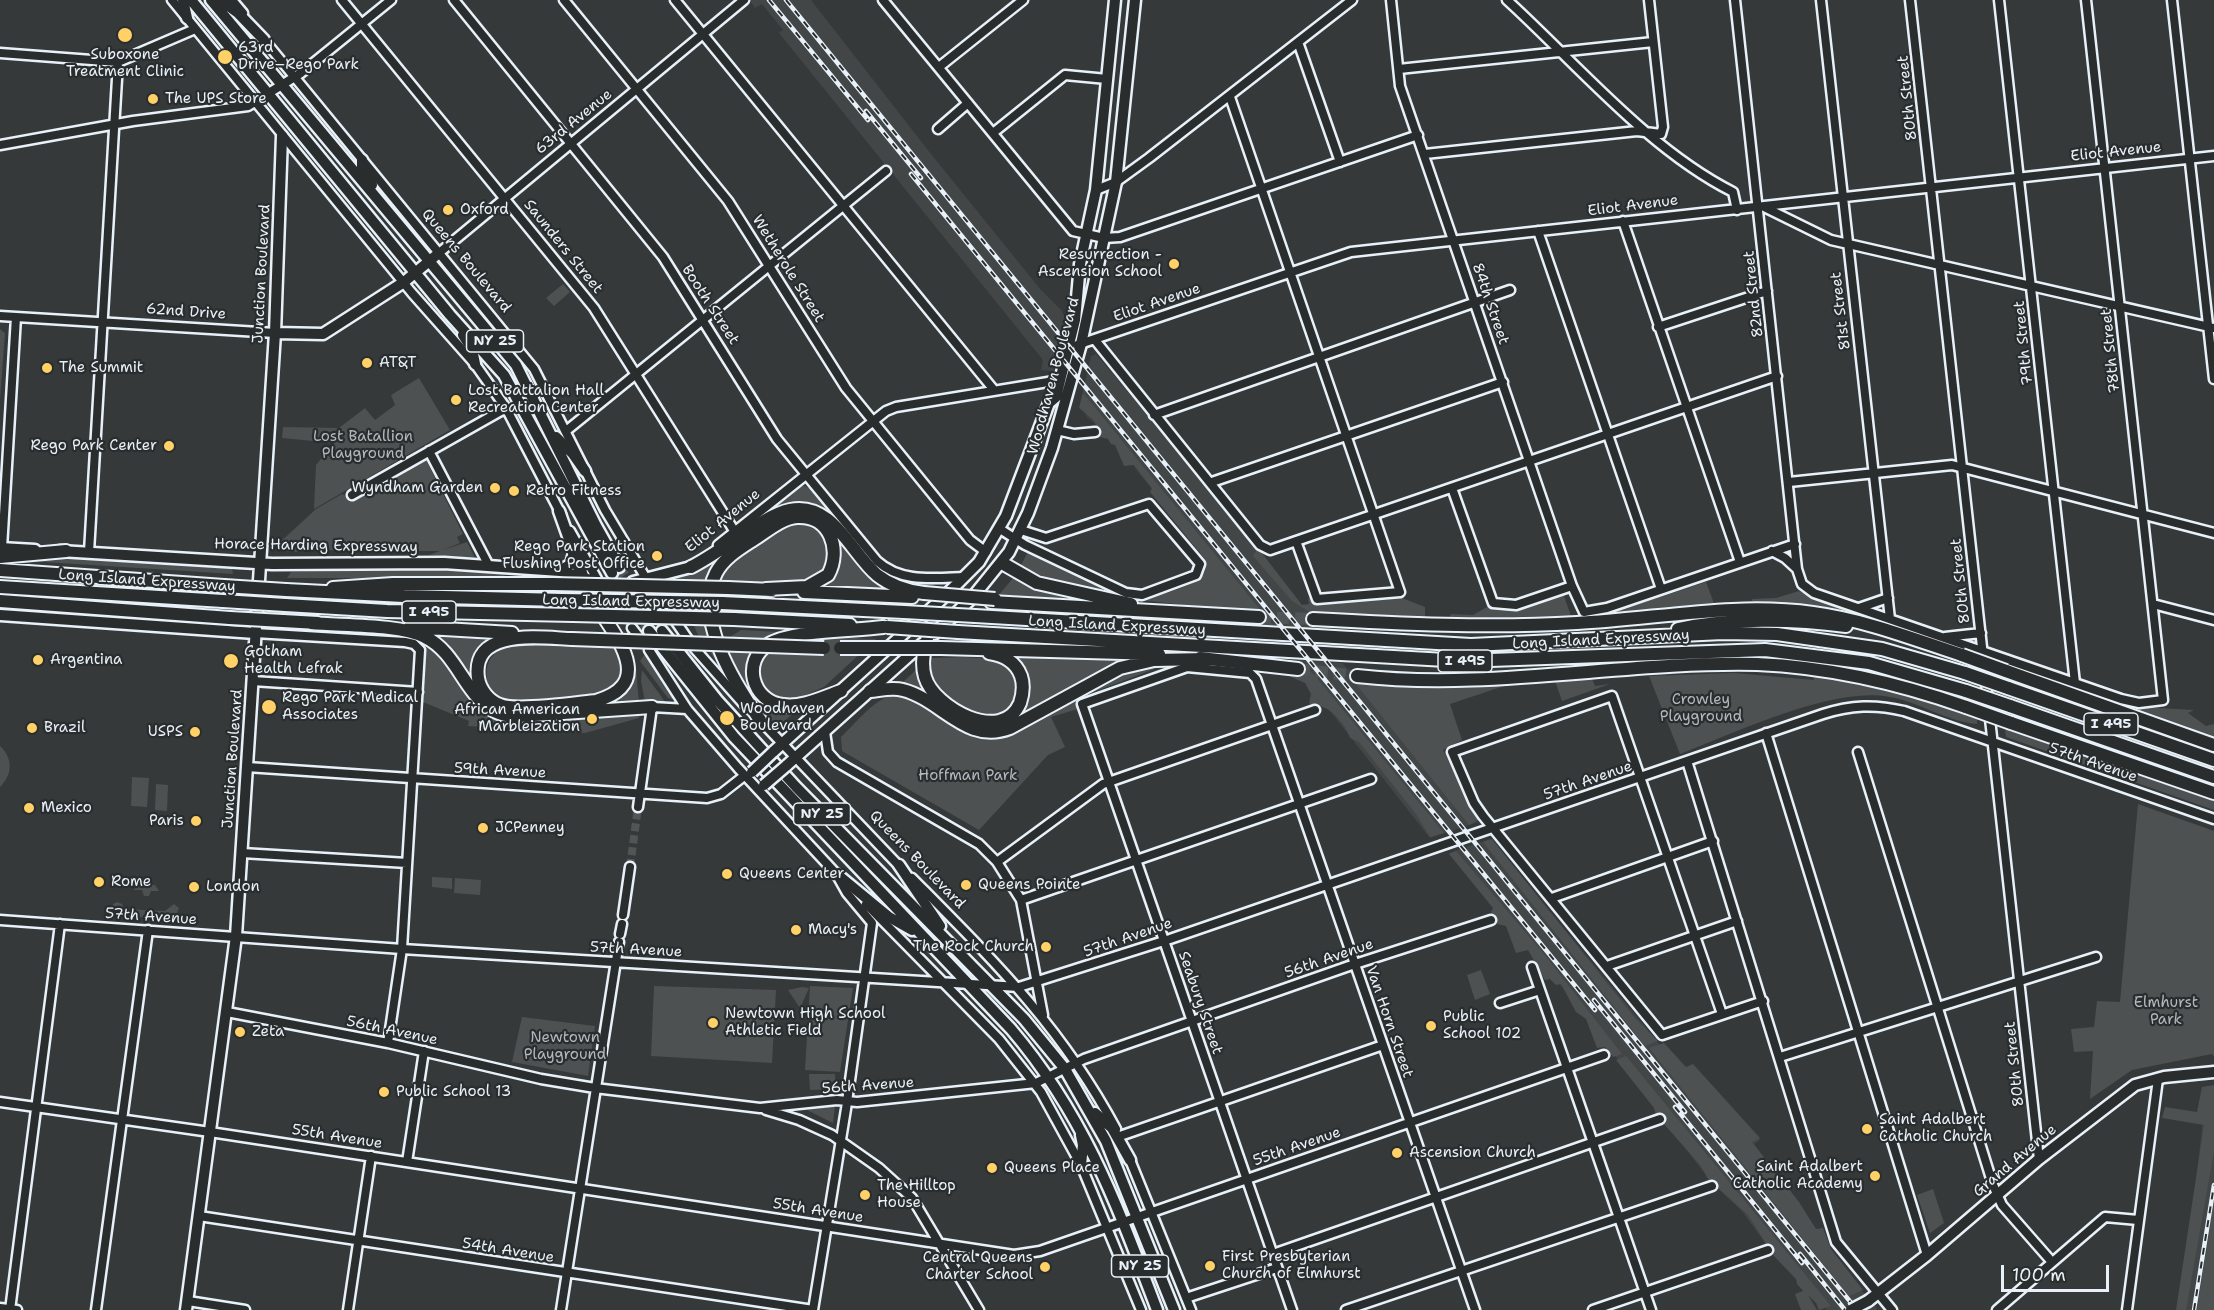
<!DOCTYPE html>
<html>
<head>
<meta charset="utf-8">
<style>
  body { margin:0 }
  #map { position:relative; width:2214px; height:1310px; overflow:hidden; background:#35393a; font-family:"Shantell Sans",sans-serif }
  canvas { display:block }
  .scale { position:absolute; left:2001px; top:1265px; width:108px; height:27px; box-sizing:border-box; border:3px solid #e8f1f8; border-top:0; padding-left:8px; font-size:18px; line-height:21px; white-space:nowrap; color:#e8f1f8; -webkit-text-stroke:4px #2a2d2e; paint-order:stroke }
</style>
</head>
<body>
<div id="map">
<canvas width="2214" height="1310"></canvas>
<div class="scale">100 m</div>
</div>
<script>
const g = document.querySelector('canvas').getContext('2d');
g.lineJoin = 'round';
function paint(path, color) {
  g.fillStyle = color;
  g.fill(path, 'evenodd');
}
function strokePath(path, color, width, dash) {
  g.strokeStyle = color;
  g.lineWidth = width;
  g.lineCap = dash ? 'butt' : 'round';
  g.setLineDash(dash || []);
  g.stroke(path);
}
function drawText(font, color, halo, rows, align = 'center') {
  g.font = font + ' "Shantell Sans",sans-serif';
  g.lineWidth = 4.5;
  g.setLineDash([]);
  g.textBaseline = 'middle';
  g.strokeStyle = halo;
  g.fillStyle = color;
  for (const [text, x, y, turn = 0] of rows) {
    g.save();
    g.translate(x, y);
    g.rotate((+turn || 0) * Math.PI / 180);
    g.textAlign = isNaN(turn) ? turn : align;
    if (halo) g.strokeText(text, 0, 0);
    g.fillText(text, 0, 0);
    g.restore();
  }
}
paint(new Path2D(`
  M749,0H811L931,154L1041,290L1062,311L1066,321L1053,371L1041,370L1043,360L779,33L783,30L762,4L755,8Z
  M1096,354L1201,478L1302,607L1314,615L1313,631L1268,628L1266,625L1258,624L1259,612L1220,572L1138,472L1120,445L1087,417L1080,404L1091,356Z
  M1299,660L1342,663L1348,669L1357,670L1356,683L1370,685L1467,802L1478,822L1430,838L1308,683Z
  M1490,839L1661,1046L1750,1128L1760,1140L1754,1144L1832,1254L1863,1292L1873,1298L1877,1310H1827L1776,1258L1742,1211L1711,1182L1568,994L1449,853Z
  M2207,1086H2214V1310H2181Z`), '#424647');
paint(new Path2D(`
  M563,284L570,292L554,306L546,298Z
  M0,329L5,333L0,400Z
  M419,378L450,430L314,509L316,465L334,443L282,438L283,427L339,428L365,408L375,420L395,405L391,395Z
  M1083,393L1276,629L1258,624L1259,613L1139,600C1153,597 1191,587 1201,577C1206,572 1205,565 1205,559L1150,492L1152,488L1134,465L1124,466L1115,445L1111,444L1108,439L1100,437L1094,420L1079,408Z
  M424,456L463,534L457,537L460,543L443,550L467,542L475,558L429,555L440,551H377L360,549L288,552L277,545L316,509L342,494L351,498Z
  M801,485L812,489L881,571C899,581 914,584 934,583L935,586L931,591L903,586L876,570L823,510L736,537L795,487Z
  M802,524C816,529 828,535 829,552C830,562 825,575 816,580C800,589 737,583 717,583C734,555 769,528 802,524Z
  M833,532L885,587L886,590L823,587L830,579Z
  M1258,548L1302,605L1309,604L1308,598L1323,604L1402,598L1425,607V617L1314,612V615L1292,601L1253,556Z
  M1028,552L1112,592L1110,596C1087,591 1034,584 1021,565Z
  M65,558L232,568L233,574L28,561Z
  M714,561L717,564L702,607L725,670H722L697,633L675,579L696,572Z
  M410,569L506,573L503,578H287L291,572Z
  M1013,578L1026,586L1065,597V600L998,596Z
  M1706,582L1715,606L1605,615Z
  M1799,591L1852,613L1824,607L1752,601V599L1776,598Z
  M1554,596H1564L1571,616L1449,618L1451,614L1473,615L1487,607L1517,609Z
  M741,630L780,632L782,636L762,645L750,686C765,709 772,709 798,709L778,727L746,695L722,642Z
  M437,636L490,640L474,687L448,644H442L436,639Z
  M834,637L876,639L824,687L803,696L800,701L786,703L763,693L757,673L764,657L798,640Z
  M425,642C459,667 466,714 512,722L640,713L639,718L585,733L468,726L469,721L423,702Z
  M515,644L571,647L616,645L623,656L621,680L599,697L522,705L493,697L485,682L487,681C484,659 495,649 515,644Z
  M645,654L676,700L668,698L640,661Z
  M1014,657L1131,660L1018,719C1024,699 1032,693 1027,669H1023Z
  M929,658C952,658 1007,651 1016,677C1023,696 1013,704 1001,718L976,715L937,690L929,680Z
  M1299,660L1316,677L1444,833L1430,837L1416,814L1359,742L1350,738C1346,725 1332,708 1319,706C1315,705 1312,705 1309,703L1311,694L1305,683L1289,676H1297Z
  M1173,662L1083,696L1078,709L1051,717L1065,747L1048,755L979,830L842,751L841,737C854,725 870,704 887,697C904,691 966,728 986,737L1128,670Z
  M920,666V678L930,698L907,683L902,687H898Z
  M636,668L639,703L603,706L614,700Z
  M642,670L666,703L645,702L641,681Z
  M1734,673L1814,680L1813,676C1870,685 1923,700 1977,718V724C1948,722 1919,702 1890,697C1833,686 1735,733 1680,754L1649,676Z
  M1592,679L1595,686L1610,684L1562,701L1555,681Z
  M1513,683L1450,704L1462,740L1443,750L1478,820L1469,825L1356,684L1430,687Z
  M2122,706L2194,710L2188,713L2206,726L2214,724V737Z
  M2005,729L2214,801V810L2006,737Z
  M0,746C13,758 13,774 0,787Z
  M132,777L149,778L147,807L131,806Z
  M156,784L168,785L167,811L155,810Z
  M2138,804L2214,831V1057L2212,1054L2132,1070L2090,1099L2093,1051L2074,1052L2071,1029L2094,1027L2097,1001L2120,1002Z
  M1492,839L1634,1017L1658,1041L1645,1046L1483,842Z
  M1456,851L1544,954L1622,1054L1613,1057L1605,1047L1597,1048L1586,1019L1576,1012L1561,984L1556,985L1550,979L1545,980L1528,950L1516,953L1506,926L1497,924L1491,912L1493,908L1449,854Z
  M432,877L452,878V889L432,887Z
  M455,878L481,880L480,895L454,893Z
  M139,884L155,885L159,891H151L149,896H144L142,890H134Z
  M117,902L122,904L124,909L165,911L174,904L179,908L177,913H163L162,917L189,920L101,915H131V911L113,909V904Z
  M1481,970L1490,994L1475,1000L1467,975Z
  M654,986L776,990L772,1063L651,1056Z
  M810,986L853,988L840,1072L805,1070Z
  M802,987L809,988L802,1004L803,1007L800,1008L788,990Z
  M522,1017L595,1026L588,1076L512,1062Z
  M1664,1043L1686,1067L1693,1064L1760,1138L1752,1142L1799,1202L1816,1229L1823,1228L1831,1249L1863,1290L1849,1296L1649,1048Z
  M1626,1056L1831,1306L1819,1310L1816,1303L1808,1295L1817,1310H1801L1795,1294L1803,1291L1797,1284L1796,1279L1774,1256L1748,1215L1708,1179L1701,1166L1656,1115L1654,1108L1616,1060Z
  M809,1074H835L836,1089L810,1090Z
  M2214,1085V1151L2186,1310H2176L2204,1125L2162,1118L2165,1107L2197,1112L2202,1087Z
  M835,1106L833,1123L807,1110Z
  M1933,1189L1944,1223L1930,1233L1917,1195Z
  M2214,1202V1310H2197Z`), '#4d5152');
strokePath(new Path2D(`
  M599,582L632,628
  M630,867L638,807`), '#505556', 8, [8, 4]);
strokePath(new Path2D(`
  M619,567L662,631
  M612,573L649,631`), '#505556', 10, [10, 5]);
strokePath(new Path2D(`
  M1259,617L1313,619
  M1298,669L1357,676`), '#505556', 12, [12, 6]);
const minor = new Path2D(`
  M172,0L412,293L475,364L506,408L561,514
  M232,0L243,13
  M342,0L594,308L735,532
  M454,0L663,257L777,439L877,561C901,583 934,578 964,577
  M564,0L728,201L846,388L970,540L986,552
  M675,0L994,390
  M883,0L1073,231L1104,238L1120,237L1418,135
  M1391,0L1400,86L1572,586L1584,612L1607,608L1795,544
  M1507,0C1576,63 1649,150 1733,192L1737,210
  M1735,0L1797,569L1802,584L1814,593L2121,699L2139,703L2163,700L2086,0
  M1821,0L1890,619
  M1910,0L2039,1159
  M1999,0L2075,683
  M2172,0L2214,379
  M260,35L534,369L605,510L647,580L694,648L748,709
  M1298,42L1340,162
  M0,53L118,62L195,29
  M939,67L1023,0
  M1399,69L1653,42
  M1230,97L1400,592L1317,599L1296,541
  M938,129L968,103
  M993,133L1065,75L1107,79
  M0,145L133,121L248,106L301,73L391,0
  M1425,154L1637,131L1661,134L1663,127L1649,0
  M1096,190L1116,182L1149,158L1352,0
  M1764,207L1831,240L2214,328
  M1623,221L1740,562
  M1538,231L1661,589
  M439,253L744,0
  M0,316L275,333
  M1658,327L1767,291
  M1095,340L1260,545L1270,550L1777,376
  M1077,345L1351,252L2214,156
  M1154,415L1510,290
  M1057,430L1074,434L1095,432
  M566,431L886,171
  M429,451L489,566
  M1212,482L1503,382
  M1789,482L1952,465L2214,533
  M1452,488L1493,603L1516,605L1572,586
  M352,495L506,408
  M1000,529L1025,545L1126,593L1142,595L1196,575L1200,564L1149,504L1046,538L1021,530
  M570,531L597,579
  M718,545L886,411L896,407L1054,381
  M2,548L16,317
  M1772,551L1785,558L1797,569
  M89,552L118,62
  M2153,604L2214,620
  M1859,608L1888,598
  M632,628L639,637
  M255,633L405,642L414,644L420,650L402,949L388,1043
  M1945,637L1981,633
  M649,650L687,709L738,768L842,880
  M253,681L418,692
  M758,718L902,869
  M825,732L828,752L837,762L979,844L997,862L1021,900L1043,1015
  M1766,733L1927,1255
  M1858,752L1993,1185L2002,1205L2052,1262
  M1687,761L1836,1242L1892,1310
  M247,767L707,798L721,794L744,776
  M638,807L652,707L687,709
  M242,853L407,863
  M997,862L1103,784L1315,710
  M912,878C993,960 1061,1026 1116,1129
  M1552,898L1713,841
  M1021,900L1371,779
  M866,904L999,1039L1041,1092L1081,1165L1141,1310
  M623,915L630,867
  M0,920L402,949L1019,987L1170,939L1823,714C1851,705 1875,704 1904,711L2214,819
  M620,934L622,924
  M1607,966L1737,921
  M1532,967L1651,1310
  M1500,1003L1540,990
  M227,1012L388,1043L541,1079L595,1088L760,1108L837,1100L857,1102L1036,1083L1084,1059L1349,966L1491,920
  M1722,1014L1612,696L1452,752L1474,803L1483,816L1662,1035L1763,1001
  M1780,1057L2096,957
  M0,1102L210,1132L1014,1255L1040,1251L1604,1055
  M766,1110L799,1120L832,1135L879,1168L912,1198L979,1310
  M1120,1136L1383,1045
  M1128,1155L1191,1310
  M407,1162L424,1051
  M199,1216L813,1310
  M1273,1254L1660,1119
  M1186,1298L1277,1268
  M188,1301L245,1310
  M0,1308L17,1310
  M10,1310L60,924
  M96,1310L148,930
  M348,1310L371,1156
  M561,1310L619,942
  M813,1310L846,1109L872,923L847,893L838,877
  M1292,1310L1082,704L1187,667L1250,673L1256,679L1475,1310
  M1346,1310L1712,1186
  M1593,1310L1768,1250
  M1997,1310L2105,1217L2138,1220
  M2127,1310L2158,1079`);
const major = new Path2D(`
  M183,0L187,18
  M191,0L450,315L504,375L612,573
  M211,0L516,365L596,526L619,567
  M220,0L238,13L264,40
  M362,160V171L372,185
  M275,333L323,334L404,282L439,253
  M463,335L472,349L475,364
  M556,437L573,454L585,471
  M559,511L574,553L571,564L560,571
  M0,548L35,550
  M60,551L272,564L444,563L560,571L588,579
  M633,582L691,567
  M0,615L255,633
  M649,631L734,737L1011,1029C1085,1116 1117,1205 1157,1310
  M662,631L717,700L796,787L1024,1019L1065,1069L1106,1141L1174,1310
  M934,634L972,598L1009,552L1028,513L1052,448L1081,344L1116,182L1135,0
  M773,752L945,596L979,562L1006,516L1049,403L1056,397L1075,320L1080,264L1096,190L1115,0
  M786,766L922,644
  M899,865L940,926
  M838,875L889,917L912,930
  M1095,1113L1112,1128L1130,1160
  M1081,1135L1083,1145L1081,1165
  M1868,1301L1927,1255L2039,1159L2135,1085L2164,1077L2214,1072
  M186,1310L236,936L275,333L282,136`);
const highway = new Path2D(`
  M0,557L66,551
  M1002,563L1037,583L1131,604
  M691,567C720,553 764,515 790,510C832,501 851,553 877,575C891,586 907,591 924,593
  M0,570L224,586
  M0,587L223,601
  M333,588L393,584H553
  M728,588L772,590
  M286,590L404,596L562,600
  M804,592L912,597
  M0,601L230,618
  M991,602L1259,617
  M722,603L904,612
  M285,605L387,611L573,615
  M975,616L1471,645L1723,633L1777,634L1882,649L1965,673
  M734,619L850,625
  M1313,619C1401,624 1489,628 1577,623C1656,619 1734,602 1813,613C1865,620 1913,639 1962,655
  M283,621L318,623
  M311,623C341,626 400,624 425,637C465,656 467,718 519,716L652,707
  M410,627L512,633
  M1678,629C1729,618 1794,619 1846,626
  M958,632L1463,661L1765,650L1869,663L1966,691
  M572,639C542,638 471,627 478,678C480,690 489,701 500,705C517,712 576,703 596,701C662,682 608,628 591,597C583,583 580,568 574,553
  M927,640C924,652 921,664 925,677C934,708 1002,745 1020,703C1023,694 1024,685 1021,676C1016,662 1003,655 989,653
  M941,648L1159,654
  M1200,658L1298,669
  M2006,671L2214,745
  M1357,676C1490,691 1624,661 1757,664C1829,667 1898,683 1966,707
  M2008,688L2214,760
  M841,691C823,697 802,708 783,705C752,702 741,660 769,644C793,630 853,631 883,627
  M870,691C881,690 893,687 903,690C942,700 966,745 1010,728L1120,668L1154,660L1208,659
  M2010,706L2214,777
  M760,720C735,684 693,618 716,573C724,558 739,549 753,540C766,532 781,518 797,517C830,515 842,550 828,575L807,587L766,589
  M2011,723L2214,793`);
strokePath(minor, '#e8f1f8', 13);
strokePath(major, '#e8f1f8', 15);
strokePath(highway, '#e8f1f8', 16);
strokePath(minor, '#2a2d2e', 8);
strokePath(major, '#2a2d2e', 10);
strokePath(highway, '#2a2d2e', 12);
const rail = new Path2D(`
  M769,0L868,120
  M786,0L1857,1310
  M866,111L921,178
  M911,174L1595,1010
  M1594,1000L1685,1112
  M1675,1107L1802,1263
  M1800,1254L1845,1310
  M2194,1310L2214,1185`);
strokePath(rail, '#e8f1f8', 4.5);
strokePath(rail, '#2a2d2e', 2, [7]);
const majorBridge = new Path2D(`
  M752,772L773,752
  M764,785L786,766
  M1851,1310L1868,1301`);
const highwayBridge = new Path2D(`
  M553,584L728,588
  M224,586L286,590
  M924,593L995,599
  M562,600L722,603
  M223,601L285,605
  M904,612L975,616
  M573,615L734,619
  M230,618L283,621
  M887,627L958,632
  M572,639L824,648
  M840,648H941
  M1962,655L2006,671
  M1965,673L2008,688
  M1966,691L2010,706
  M1966,707L2011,723`);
strokePath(majorBridge, '#e8f1f8', 15, []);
strokePath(highwayBridge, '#e8f1f8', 16, []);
strokePath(majorBridge, '#2a2d2e', 10);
strokePath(highwayBridge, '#2a2d2e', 12);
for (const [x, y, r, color] of [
  [125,35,8,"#ffd166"],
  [225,57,8,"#ffd166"],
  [153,99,6,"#ffd166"],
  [448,210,6,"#ffd166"],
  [1174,264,6,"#ffd166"],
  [367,363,6,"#ffd166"],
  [47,368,6,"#ffd166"],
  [456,400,6,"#ffd166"],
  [169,446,6,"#ffd166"],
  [495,488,6,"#ffd166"],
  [514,491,6,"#ffd166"],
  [657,556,6,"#ffd166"],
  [38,660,6,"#ffd166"],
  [231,661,8,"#ffd166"],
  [269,707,8,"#ffd166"],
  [727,718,8,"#ffd166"],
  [592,719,6,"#ffd166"],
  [32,728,6,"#ffd166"],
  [195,732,6,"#ffd166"],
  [29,808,6,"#ffd166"],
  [196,821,6,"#ffd166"],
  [483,828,6,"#ffd166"],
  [727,874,6,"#ffd166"],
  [99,882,6,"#ffd166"],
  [966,885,6,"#ffd166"],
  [194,887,6,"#ffd166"],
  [796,930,6,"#ffd166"],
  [1046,947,6,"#ffd166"],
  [713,1023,6,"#ffd166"],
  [1431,1026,6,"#ffd166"],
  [240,1032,6,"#ffd166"],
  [384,1092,6,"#ffd166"],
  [1867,1129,6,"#ffd166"],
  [1397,1153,6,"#ffd166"],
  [992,1168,6,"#ffd166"],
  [1875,1176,6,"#ffd166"],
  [865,1195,6,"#ffd166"],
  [1210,1266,6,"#ffd166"],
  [1045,1267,6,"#ffd166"]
]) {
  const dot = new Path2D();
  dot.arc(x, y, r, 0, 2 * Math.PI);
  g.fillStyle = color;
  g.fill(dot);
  strokePath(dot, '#2a2d2e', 2);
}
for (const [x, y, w] of [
  [495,341,57],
  [429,612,54],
  [1465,661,54],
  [2111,724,54],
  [822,814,57],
  [1140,1266,57]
]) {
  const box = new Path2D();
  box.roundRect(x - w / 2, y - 11, w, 22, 4.5);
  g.fillStyle = '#2a2d2e';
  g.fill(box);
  strokePath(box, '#e8f1f8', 1.5);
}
drawText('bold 14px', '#e8f1f8', null, [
  ["NY 25",495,341],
  ["I 495",429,612],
  ["I 495",1465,661],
  ["I 495",2111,724],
  ["NY 25",822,814],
  ["NY 25",1140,1266]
]);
drawText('15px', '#e8f1f8', '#2a2d2e', [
  ["63rd",238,48],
  ["Drive–Rego Park",238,65],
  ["Suboxone",125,55,"center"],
  ["Treatment Clinic",125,72,"center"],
  ["The UPS Store",165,99],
  ["Oxford",460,210],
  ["Resurrection -",1162,255,"right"],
  ["Ascension School",1162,272,"right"],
  ["AT&T",379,363],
  ["The Summit",59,368],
  ["Lost Battalion Hall",468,391],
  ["Recreation Center",468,408],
  ["Rego Park Center",157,446,"right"],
  ["Wyndham Garden",483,488,"right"],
  ["Retro Fitness",526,491],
  ["Rego Park Station",645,547,"right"],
  ["Flushing Post Office",645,564,"right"],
  ["Gotham",244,652],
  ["Health Lefrak",244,669],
  ["Argentina",50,660],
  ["Rego Park Medical",282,698],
  ["Associates",282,715],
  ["Woodhaven",740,709],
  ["Boulevard",740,726],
  ["African American",580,710,"right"],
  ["Marbleization",580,727,"right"],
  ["Brazil",44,728],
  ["USPS",183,732,"right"],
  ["Mexico",41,808],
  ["Paris",184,821,"right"],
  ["JCPenney",495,828],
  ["Queens Center",739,874],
  ["Rome",111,882],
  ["Queens Pointe",978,885],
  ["London",206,887],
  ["Macy's",808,930],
  ["The Rock Church",1034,947,"right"],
  ["Newtown High School",725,1014],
  ["Athletic Field",725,1031],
  ["Public",1443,1017],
  ["School 102",1443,1034],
  ["Zeta",252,1032],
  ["Public School 13",396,1092],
  ["Saint Adalbert",1879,1120],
  ["Catholic Church",1879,1137],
  ["Ascension Church",1409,1153],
  ["Saint Adalbert",1863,1167,"right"],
  ["Catholic Academy",1863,1184,"right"],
  ["Queens Place",1004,1168],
  ["The Hilltop",877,1186],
  ["House",877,1203],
  ["First Presbyterian",1222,1257],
  ["Church of Elmhurst",1222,1274],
  ["Central Queens",1033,1258,"right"],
  ["Charter School",1033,1275,"right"]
], 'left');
drawText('15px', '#e8f1f8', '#2a2d2e', [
  ["80th Street",1908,98,-96],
  ["63rd Avenue",574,122,-39],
  ["Eliot Avenue",2116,152,-6],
  ["Eliot Avenue",1633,206,-7],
  ["Saunders Street",563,247,51],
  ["Queens Boulevard",466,261,50],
  ["Wetherole Street",788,269,58],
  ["Junction Boulevard",262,274,-87],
  ["82nd Street",1754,294,-96],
  ["Eliot Avenue",1157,303,-19],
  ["84th Street",1490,304,71],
  ["Booth Street",710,305,57],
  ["81st Street",1841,311,-97],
  ["62nd Drive",186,312,4],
  ["79th Street",2024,343,-96],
  ["78th Street",2111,351,-96],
  ["Woodhaven Boulevard",1054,376,-75],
  ["Eliot Avenue",723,521,-39],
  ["Horace Harding Expressway",316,546,1],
  ["Long Island Expressway",147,581,4],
  ["80th Street",1961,581,-96],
  ["Long Island Expressway",631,602,1],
  ["Long Island Expressway",1117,626,3],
  ["Long Island Expressway",1601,640,-3],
  ["Junction Boulevard",233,759,-86],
  ["57th Avenue",2093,763,19],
  ["59th Avenue",500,771,3],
  ["57th Avenue",1588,781,-19],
  ["Queens Boulevard",917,860,46],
  ["57th Avenue",151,917,4],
  ["57th Avenue",1128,938,-19],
  ["57th Avenue",636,950,3],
  ["56th Avenue",1329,959,-19],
  ["Seabury Street",1200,1003,71],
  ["Van Horn Street",1389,1022,71],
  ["56th Avenue",392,1031,12],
  ["80th Street",2015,1064,-96],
  ["56th Avenue",868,1086,-4],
  ["55th Avenue",337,1137,9],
  ["55th Avenue",1297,1147,-19],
  ["Grand Avenue",2015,1161,-40],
  ["55th Avenue",818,1211,9],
  ["54th Avenue",508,1251,9]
]);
drawText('15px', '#b2b9be', '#2a2d2e', [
  ["Lost Batallion",363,437],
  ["Playground",363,454],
  ["Crowley",1701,700],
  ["Playground",1701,717],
  ["Hoffman Park",968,776],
  ["Elmhurst",2166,1003],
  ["Park",2166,1020],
  ["Newtown",565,1038],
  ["Playground",565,1055]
]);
</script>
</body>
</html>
